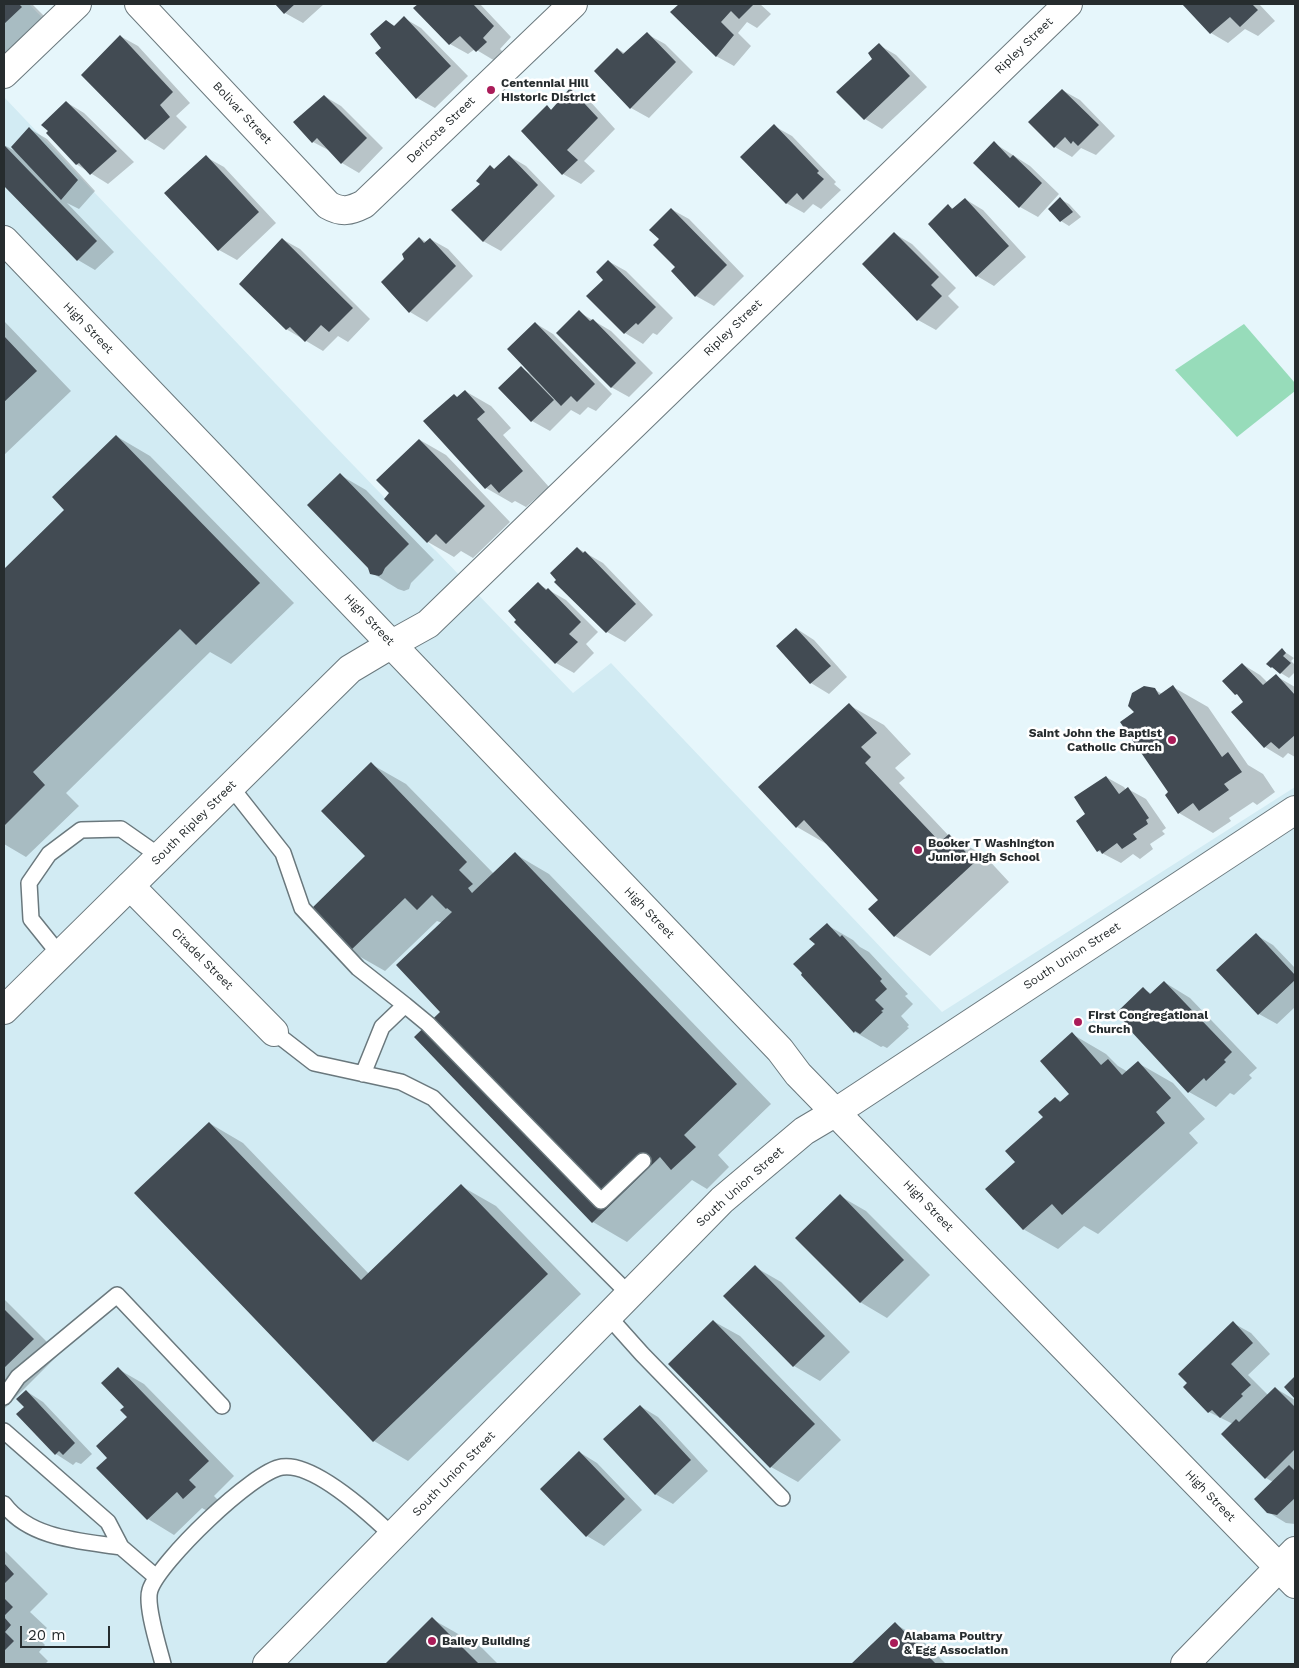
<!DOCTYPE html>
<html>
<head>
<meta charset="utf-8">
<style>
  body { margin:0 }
  #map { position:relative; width:1299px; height:1668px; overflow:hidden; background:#e6f6fb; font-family:"Work Sans",sans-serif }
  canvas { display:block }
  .frame { position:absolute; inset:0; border:5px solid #262c2e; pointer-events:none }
  .scale { position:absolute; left:20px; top:1626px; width:90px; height:22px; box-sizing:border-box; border:2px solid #262c2e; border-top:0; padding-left:6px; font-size:15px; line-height:18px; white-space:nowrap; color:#262c2e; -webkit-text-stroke:4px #fff; paint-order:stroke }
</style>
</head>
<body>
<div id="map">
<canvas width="1299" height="1668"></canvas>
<div class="frame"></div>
<div class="scale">20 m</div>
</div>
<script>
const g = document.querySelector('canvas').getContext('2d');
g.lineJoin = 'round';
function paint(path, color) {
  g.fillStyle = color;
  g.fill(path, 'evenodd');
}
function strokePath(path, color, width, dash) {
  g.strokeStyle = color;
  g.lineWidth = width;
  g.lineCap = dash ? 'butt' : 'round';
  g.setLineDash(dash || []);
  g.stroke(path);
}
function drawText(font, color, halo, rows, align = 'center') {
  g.font = font + ' "Work Sans",sans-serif';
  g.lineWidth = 5;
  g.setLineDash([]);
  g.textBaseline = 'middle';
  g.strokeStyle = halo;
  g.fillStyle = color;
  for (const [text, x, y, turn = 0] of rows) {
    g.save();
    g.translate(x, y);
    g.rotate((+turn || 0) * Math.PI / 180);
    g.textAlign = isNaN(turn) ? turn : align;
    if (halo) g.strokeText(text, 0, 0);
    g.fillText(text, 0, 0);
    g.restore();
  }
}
paint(new Path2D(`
  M4,4H29L61,37L4,91Z
  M4,97L329,440L573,693L611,663L942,1012L1295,787V1664H4Z`), '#d2ebf3');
paint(new Path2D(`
  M1244,324L1295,383V391L1237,437L1175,370Z`), '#97dcba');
paint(new Path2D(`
  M4,4H32L55,27L4,78Z
  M277,4H324L303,23L285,13Z
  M420,4H480L511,37L500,49L504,53L495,61L475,49L468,54L450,44L415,8Z
  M680,4H760L771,14L757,28L747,22L738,33L751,46L734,66L716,56L672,12Z
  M1183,4H1259L1275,21L1258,36L1245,29L1228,43L1211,33Z
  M404,18L421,28L468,76L435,108L417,98L382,48L386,21L395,26Z
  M647,34L665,44L693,72L649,118L631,108L596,71L618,49L626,54Z
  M120,36L138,46L190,103L176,116L187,127L164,150L146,139L83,75Z
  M879,45L896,55L927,87L882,129L865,119Z
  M570,89L588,99L615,129L584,161L595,171L581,184L563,174L522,131L547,107L552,110Z
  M1062,90L1080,100L1115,136L1096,155L1081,148L1072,157L1055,147Z
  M324,96L341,106L383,148L359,173L342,163L332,152L313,142Z
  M66,102L84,113L134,162L108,184L76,164Z
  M774,126L792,136L836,182L834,184L841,190L821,209L813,204L804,213L786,203Z
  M30,129L47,139L95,191L79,209L67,203L114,252L95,270L78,260L4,184V145L17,152Z
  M994,143L1030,166L1059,194L1038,217L1020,207L975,163Z
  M509,156L526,166L555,196L501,251L483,241L481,184L491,167L496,170Z
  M206,157L224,167L276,223L237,260L219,250Z
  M965,199L983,210L1026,257L994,286L977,276L949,206L954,209Z
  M1060,199L1069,204L1081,217L1069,226L1061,221Z
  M671,209L689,219L744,276L714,306L696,296L676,267Z
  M895,234L912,244L956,288L948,296L959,307L936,330L918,320Z
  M420,238L426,242L430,239L448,249L473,276L427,322L410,312L406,260Z
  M282,239L300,249L370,319L348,342L338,336L323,351L286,329Z
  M608,261L626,271L673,318L657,335L653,333L643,344L625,333L588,296L605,280Z
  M579,312L611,331L653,373L629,397L611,387Z
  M4,321L71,391L4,455Z
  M535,323L553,334L612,394L596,411L588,407L580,415L571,410L550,431L532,421L521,368L531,374Z
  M465,391L491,406L511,428L503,435L549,487L526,507L515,501L512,503L486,488L454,395L458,398Z
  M116,436L150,456L294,603L231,664L210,652L66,793L79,806L26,857L4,844V570L66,510Z
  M420,440L446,455L510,522L473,558L461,551L454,557L428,542Z
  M340,475L366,490L434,560L411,583L409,589L404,591L398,589L372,573Z
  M577,548L603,563L653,615L625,642L607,632Z
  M538,584L566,600L598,632L586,644L594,653L574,673L556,663Z
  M797,629L814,640L847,677L829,694L811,683L778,646Z
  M1282,650L1294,658L1291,661L1295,665V672L1289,678L1271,667Z
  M1242,664L1260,675L1268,683L1276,676L1295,687V757L1288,753L1283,758L1265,747L1233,712L1245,702L1224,681Z
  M1173,687L1208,707L1248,765L1263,774L1275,792L1257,805L1253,802L1229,818L1231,821L1213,833L1179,813L1135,712L1154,689L1162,694Z
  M849,705L884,725L911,754L895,768L905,778L899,783L949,836L984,855L1009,882L930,956L895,936L870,909L880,900L830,846L797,827Z
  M371,764L406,784L494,874L515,854L549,874L771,1104L718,1155L729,1167L707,1189L692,1180L627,1242L593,1222L442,1012V923L437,921L385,971L350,951L367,856Z
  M1106,777L1124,787L1126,790L1128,789L1146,799L1166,828L1162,831L1165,834L1150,844L1153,849L1140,859L1133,854L1121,863L1098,851L1087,814Z
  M827,925L853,940L860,947L869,952L908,994L905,996L913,1004L901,1016L909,1025L907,1027L909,1028L887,1048L883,1046L881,1047L855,1032L802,975Z
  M1256,935L1273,945L1295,968V1007L1277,1024L1259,1014Z
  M1164,982L1190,998L1257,1068L1249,1075L1252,1078L1234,1095L1230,1093L1216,1107L1189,1092L1143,989L1152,994Z
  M1072,1034L1106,1054L1118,1066L1128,1072L1138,1063L1173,1083L1205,1119L1189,1133L1198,1143L1098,1234L1084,1226L1058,1249L1023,1229L1017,1162L1055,1098L1062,1102L1071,1094Z
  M209,1123L243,1143L369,1274L461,1186L496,1206L581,1294L408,1461L374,1441Z
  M840,1196L866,1211L930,1275L887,1318L860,1302Z
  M755,1267L781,1282L850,1352L820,1381L794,1366Z
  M4,1299L59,1354L5,1408H4Z
  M713,1321L740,1336L841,1440L798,1482L771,1467L670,1364Z
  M1233,1323L1251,1333L1270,1354L1248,1375L1268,1395L1275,1388L1295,1400V1524L1286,1523L1268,1512L1273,1482L1266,1478L1233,1424L1209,1412Z
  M118,1369L144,1384L234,1476L214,1496L221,1503L211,1513L202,1508L174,1535L148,1519L98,1468L109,1458L129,1417Z
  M26,1391L43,1402L92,1454L81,1464L76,1462L73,1465L56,1454L25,1408Z
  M640,1406L658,1417L708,1471L673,1504L655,1494Z
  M579,1452L597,1463L642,1510L604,1546L587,1536Z
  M4,1550L48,1594L30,1612L47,1628L37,1637L45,1645L39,1652L48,1661L45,1664H4Z
  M432,1619L481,1647L498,1664H387Z
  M895,1624L921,1639L946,1664H853Z`), '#0003');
paint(new Path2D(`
  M4,4H19L22,7L4,24Z
  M275,4H295L284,14Z
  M418,4H473L494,26L483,38L487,42L476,52L460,36L449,45L413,8Z
  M679,4H754L739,19L731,11L721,22L734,35L716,57L670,12Z
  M1182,4H1252L1258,10L1240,27L1230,17L1210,34Z
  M404,16L451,66L416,99L375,53L381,48L370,34L386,20L394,26Z
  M647,32L676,62L630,109L594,71L617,48L623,54Z
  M120,35L173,92L160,105L170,117L145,140L81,75Z
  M879,43L910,76L864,120L836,92L872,59L868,53Z
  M570,88L598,118L567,150L578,160L562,175L521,131L547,105L551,110Z
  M1062,89L1099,125L1078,146L1073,141L1071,144L1065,137L1054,148L1028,122Z
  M324,95L367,138L341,164L317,138L312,143L293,122Z
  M66,101L117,151L90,175L79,163L76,165L46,133L48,131L41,125Z
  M774,124L819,171L817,173L824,179L803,200L797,193L786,204L740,157Z
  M29,127L78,180L61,200L11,147Z
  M994,141L1010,158L1013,155L1042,183L1019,208L973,163Z
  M4,145L97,241L77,261L4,186Z
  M206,155L259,212L218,251L164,193Z
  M509,155L538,185L483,242L451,210L480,184L476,181L490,165L494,169Z
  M1060,197L1073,212L1060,222L1048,209Z
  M965,198L1009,246L976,277L928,224L948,204L952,209Z
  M671,208L727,265L695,297L671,271L675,267L653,245L659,239L649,230Z
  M894,232L939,277L931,285L942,296L917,321L862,264Z
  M419,237L424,243L430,238L456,266L409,313L381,282L404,259L402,254Z
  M282,238L353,308L329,332L321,325L305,342L290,327L286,330L239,284Z
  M608,260L656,307L638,325L636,323L624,334L586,296L603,280L596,272Z
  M579,310L590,321L593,319L636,363L611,388L556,333Z
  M535,322L595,384L577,402L571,396L561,406L507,349Z
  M4,336L37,371L4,402Z
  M521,366L554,400L531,422L498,388Z
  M465,390L485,412L477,419L523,471L499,493L491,484L485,489L423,421L454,394L457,397Z
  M116,435L260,583L196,645L180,629L33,772L45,785L4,826V569L64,510L52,497Z
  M419,439L485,506L446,544L436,534L427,543L384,499L389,493L376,480Z
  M340,473L409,544L385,568L382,574L379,576L370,574L368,568L307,505Z
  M577,547L583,553L585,551L636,604L606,633L554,582L556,580L550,573Z
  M538,582L546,590L548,588L581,622L569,634L578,642L555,664L514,622L516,620L508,611Z
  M796,628L831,666L810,684L776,646Z
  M1282,648L1286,653L1283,656L1291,663L1280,674L1272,667L1271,668L1266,664Z
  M1242,663L1263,685L1276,674L1295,695V735L1279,749L1271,742L1264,748L1231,712L1243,702L1237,694L1235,695L1222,681Z
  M1173,685L1222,757L1228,752L1242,772L1224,784L1229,790L1199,811L1193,803L1178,814L1165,795L1168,792L1120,722L1134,712L1128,706L1132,693L1144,686L1155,688L1159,695Z
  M849,703L877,733L861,747L871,757L865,763L940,842L949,834L975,862L894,937L868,909L878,900L804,820L796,828L758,787Z
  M371,762L467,862L459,870L473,884L468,888L472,893L515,852L737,1084L684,1135L696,1147L671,1170L660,1157L592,1223L414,1037L440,1012L396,965L452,912L447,908L446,909L432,895L417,910L405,898L349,952L309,911L365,856L321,811Z
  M1106,776L1119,794L1128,787L1149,818L1146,820L1148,824L1133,834L1137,839L1122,849L1117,843L1102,854L1100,850L1097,852L1076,821L1085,814L1074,797Z
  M827,923L840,937L842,935L882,979L880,981L887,989L875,1000L884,1009L881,1011L883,1012L860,1034L855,1031L854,1033L801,975L802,973L793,964L815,944L809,939Z
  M1256,933L1295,975V980L1258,1015L1216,970Z
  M1164,981L1232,1052L1224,1060L1226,1062L1206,1081L1204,1078L1188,1093L1129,1029L1130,1028L1116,1013L1143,987L1150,994Z
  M1072,1032L1101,1065L1108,1059L1122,1075L1138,1061L1171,1098L1156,1112L1165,1123L1062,1215L1052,1204L1023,1230L985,1189L1015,1162L1005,1151L1043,1117L1038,1112L1055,1097L1060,1102L1069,1094L1040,1061Z
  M209,1122L361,1280L461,1184L548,1274L373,1442L134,1193Z
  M840,1194L904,1260L860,1303L795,1238Z
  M755,1265L825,1336L793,1367L723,1296Z
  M4,1309L34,1339L4,1368Z
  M713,1320L815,1424L770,1468L668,1364Z
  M1233,1321L1253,1343L1231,1364L1251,1385L1241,1394L1243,1396L1220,1418L1212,1410L1208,1413L1183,1387L1187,1383L1178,1374Z
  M118,1367L209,1461L189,1480L196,1487L183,1499L177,1492L147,1520L96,1468L107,1458L96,1446L127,1417L120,1410L124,1407L101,1383Z
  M1295,1376V1399L1284,1387Z
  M1275,1387L1295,1407V1449L1265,1479L1221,1434L1236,1419L1239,1422Z
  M26,1390L75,1443L63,1455L59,1451L55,1455L16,1414L24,1407L16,1399Z
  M640,1405L691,1460L655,1495L603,1439Z
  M579,1451L625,1499L586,1537L540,1489Z
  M1289,1465L1295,1471V1498L1277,1515L1267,1513L1254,1499Z
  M4,1563L14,1574L4,1584Z
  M4,1598L13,1607L4,1616Z
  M4,1617L11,1625L5,1632L14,1641L4,1651Z
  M432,1617L479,1664H385Z
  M895,1622L936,1664H851Z`), '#424b53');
const lane = new Path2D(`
  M231,787L283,853L302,908L358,968L405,1005
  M60,955L31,919L29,883L49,854L81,830L121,829L161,857
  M274,1032L314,1063L401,1082L433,1098L630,1295
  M363,1074L382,1027L405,1005L428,1024L601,1201L643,1161
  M608,1316L642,1354L782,1498
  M4,1397L18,1377L117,1295L222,1406
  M4,1431L108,1522L121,1547L156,1577
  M4,1504C30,1539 81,1541 121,1547
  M163,1664C159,1648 145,1605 150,1590C159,1562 253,1471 282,1467C314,1462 371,1515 393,1536`);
const street = new Path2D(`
  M139,4L328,205C342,213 350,211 364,204L573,4
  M4,74L77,4
  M392,644L428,624L1068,4
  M130,886L274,1032
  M1185,1664L1295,1551`);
const secondary = new Path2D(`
  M4,240L780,1050L798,1074L1295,1584
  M4,1010L350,669L392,644
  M267,1664L722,1200L804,1131L836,1112L1295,810`);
strokePath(lane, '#6a787d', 18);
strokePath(street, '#6a787d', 30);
strokePath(secondary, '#6a787d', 30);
strokePath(lane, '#fff', 15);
strokePath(street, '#fff', 28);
strokePath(secondary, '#fff', 28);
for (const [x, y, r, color] of [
  [491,90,5,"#aa1c59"],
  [1172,740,5,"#aa1c59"],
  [918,850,5,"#aa1c59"],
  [1078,1022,5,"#aa1c59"],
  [432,1641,5,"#aa1c59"],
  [894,1643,5,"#aa1c59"]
]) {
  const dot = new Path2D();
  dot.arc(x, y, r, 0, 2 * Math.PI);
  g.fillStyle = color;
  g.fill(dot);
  strokePath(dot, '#fff', 2);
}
drawText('12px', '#262c2e', '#fff', [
  ["Ripley Street",1024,46,-44],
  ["Bolivar Street",242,113,47],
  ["Dericote Street",441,130,-44],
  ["High Street",88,328,46],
  ["Ripley Street",733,328,-44],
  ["High Street",369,620,46],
  ["South Ripley Street",194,823,-45],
  ["High Street",649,913,46],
  ["South Union Street",1072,956,-33],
  ["Citadel Street",202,959,45],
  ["South Union Street",740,1187,-42],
  ["High Street",928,1206,46],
  ["South Union Street",454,1474,-46],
  ["High Street",1210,1496,46]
]);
drawText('bold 12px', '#262c2e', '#fff', [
  ["Centennial Hill",501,83],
  ["Historic District",501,97],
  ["Saint John the Baptist",1162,733,"right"],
  ["Catholic Church",1162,747,"right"],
  ["Booker T Washington",928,843],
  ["Junior High School",928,857],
  ["First Congregational",1088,1015],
  ["Church",1088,1029],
  ["Alabama Poultry",904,1636],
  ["& Egg Association",904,1650],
  ["Bailey Building",442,1641]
], 'left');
</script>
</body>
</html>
